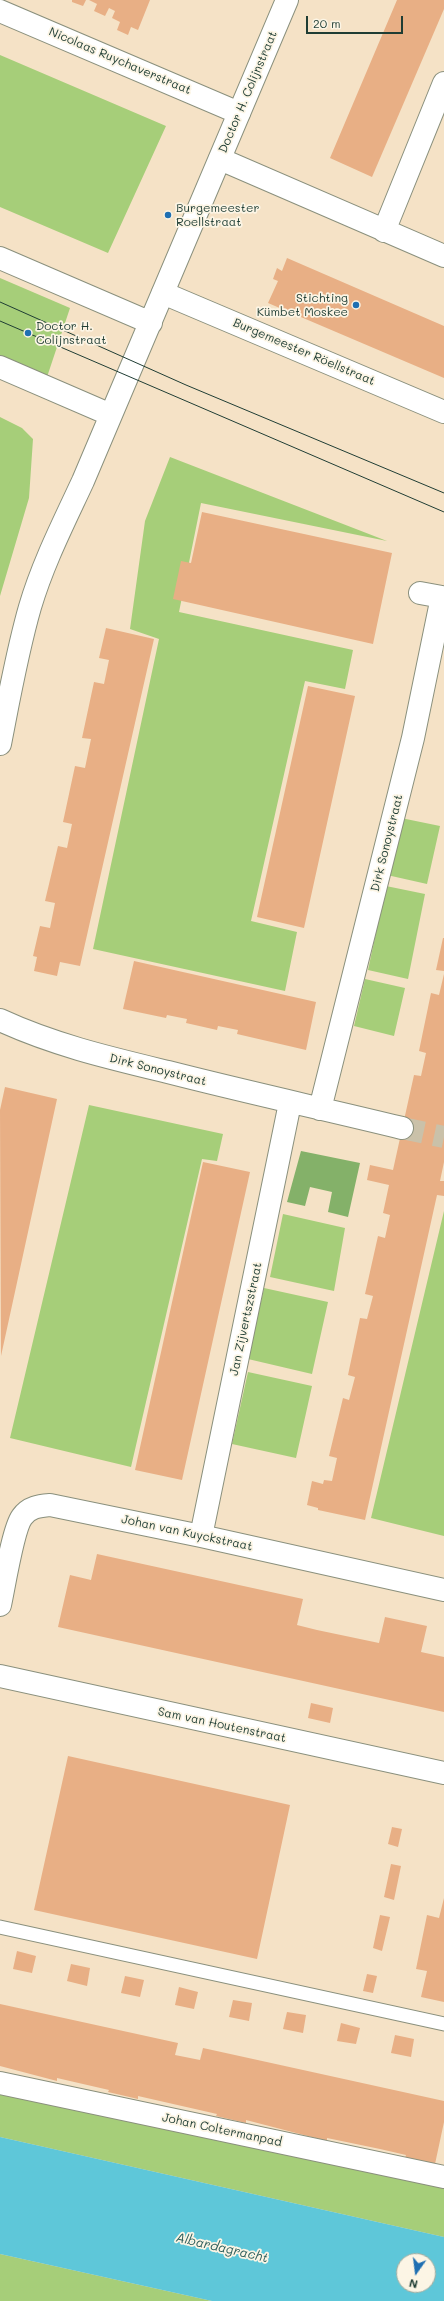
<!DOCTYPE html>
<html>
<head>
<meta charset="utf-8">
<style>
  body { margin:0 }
  #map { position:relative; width:444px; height:2301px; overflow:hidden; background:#f5e2c6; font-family:Mali,sans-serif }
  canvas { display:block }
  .north { position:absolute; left:396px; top:2253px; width:40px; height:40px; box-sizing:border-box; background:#fcf5e5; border:1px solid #a4ab9e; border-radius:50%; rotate:194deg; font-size:11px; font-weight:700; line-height:16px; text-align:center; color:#1f3d34 }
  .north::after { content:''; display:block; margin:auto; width:14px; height:18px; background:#1f6fb2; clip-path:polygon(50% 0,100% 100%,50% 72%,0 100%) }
  .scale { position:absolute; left:306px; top:16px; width:97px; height:18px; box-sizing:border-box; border:2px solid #1f3d34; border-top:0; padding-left:5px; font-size:12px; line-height:14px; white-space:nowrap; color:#1f3d34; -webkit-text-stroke:3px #fcf5e5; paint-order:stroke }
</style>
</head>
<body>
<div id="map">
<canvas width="444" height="2301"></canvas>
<div class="north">N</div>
<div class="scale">20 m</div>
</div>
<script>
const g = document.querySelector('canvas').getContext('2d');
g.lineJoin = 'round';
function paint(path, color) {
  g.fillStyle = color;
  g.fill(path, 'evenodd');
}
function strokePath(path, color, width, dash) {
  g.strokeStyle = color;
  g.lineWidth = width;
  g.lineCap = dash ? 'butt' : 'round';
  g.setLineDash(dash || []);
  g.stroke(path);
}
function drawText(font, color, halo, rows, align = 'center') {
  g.font = font + ' Mali,sans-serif';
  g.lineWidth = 3.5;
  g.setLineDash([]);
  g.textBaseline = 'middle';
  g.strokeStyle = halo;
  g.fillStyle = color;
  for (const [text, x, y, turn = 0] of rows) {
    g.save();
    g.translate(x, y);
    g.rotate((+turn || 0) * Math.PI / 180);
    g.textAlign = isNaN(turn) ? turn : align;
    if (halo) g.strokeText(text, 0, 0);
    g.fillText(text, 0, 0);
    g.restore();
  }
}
paint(new Path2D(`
  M0,55L166,126L108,253L0,207Z
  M0,278L70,308L45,383L0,364Z
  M0,417L22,428L33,439L29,498L0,596Z
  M170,457L387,541L201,503L179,612L353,650L345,689L305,681L251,921L297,932L285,991L93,949L159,639L130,629L145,521Z
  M401,818L440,826L427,884L387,875Z
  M386,886L425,894L408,979L368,970Z
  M365,979L405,988L394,1036L354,1026Z
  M89,1105L223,1134L217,1161L202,1159L131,1467L10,1438Z
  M444,1211V1536L371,1518Z
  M283,1214L345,1228L334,1291L270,1277Z
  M264,1288L328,1302L312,1374L248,1359Z
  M248,1372L312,1386L296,1458L232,1444Z
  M0,2090L444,2186V2237L0,2137Z
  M0,2254L212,2301H0Z`), '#a6ce79');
paint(new Path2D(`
  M301,1151L360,1163L348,1217L328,1212L332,1192L310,1187L305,1206L287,1202Z`), '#84b169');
paint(new Path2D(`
  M0,2137L444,2237V2301H212L0,2254ZM404,2261H428V2285H404Z`), '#5ec7d9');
paint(new Path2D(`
  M72,0H86L83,6L72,2Z
  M89,0H150L138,30L131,27L128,35L117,30L120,22L112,18L115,11L109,8L105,16L94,11L97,4Z
  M397,0H444V9L372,177L330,158Z
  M287,258L444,326V378L268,303L278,281L273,279L277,268L282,271Z
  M202,512L392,553L373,644L173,599L181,561L191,563Z
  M106,628L154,639L80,966L60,962L57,976L34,971L37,957L33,956L40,926L50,928L55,903L45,901L58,846L67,848L72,824L63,822L75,766L85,768L91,739L82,738L94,682L104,684L109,660L99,658Z
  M308,686L355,696L304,928L257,917Z
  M443,938H444V971L436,970Z
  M134,961L316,1002L306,1050L237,1034L238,1030L218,1026L217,1030L186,1023L187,1019L167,1015L166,1018L123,1009Z
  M444,974V1162L440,1181H444V1196L437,1195L365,1520L318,1510V1508L307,1505L312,1481L323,1484L324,1480L332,1481L337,1458L329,1456L343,1398L349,1400L355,1377L348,1375L360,1318L367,1319L373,1296L365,1294L378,1236L385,1238L390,1215L383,1213L389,1185L367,1180L370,1165L393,1170L414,1075L421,1076L426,1053L419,1051L431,993L439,995Z
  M5,1087L57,1099L1,1356L0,1110Z
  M203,1162L250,1172L182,1480L135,1470Z
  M97,1554L303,1599L297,1625L317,1630L379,1643L385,1617L427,1626L421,1652L444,1657V1712L58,1627L70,1575L91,1580Z
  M311,1703L333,1708L330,1723L308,1718Z
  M68,1756L290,1805L257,1959L34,1910Z
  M392,1827L402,1829L398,1847L388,1844Z
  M391,1864L401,1866L394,1900L384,1897Z
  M444,1898V2002L421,1997L427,1971L416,1969L427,1915L439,1918Z
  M380,1915L390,1917L382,1951L373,1948Z
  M17,1951L36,1956L32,1973L13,1969Z
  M71,1964L90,1968L87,1986L67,1981Z
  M367,1974L377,1976L373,1993L363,1991Z
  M125,1976L144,1980L140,1997L121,1993Z
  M179,1987L198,1992L194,2009L175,2005Z
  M233,2000L252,2003L249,2021L229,2017Z
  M0,2004L178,2043L175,2055L200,2060L203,2048L444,2101V2122L435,2164L405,2158L406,2155L380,2149L327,2138V2141L246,2120V2123L216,2116L217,2114L138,2096V2099L108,2092L109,2090L57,2078V2081L0,2066Z
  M287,2012L306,2015L303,2033L283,2029Z
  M341,2023L360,2028L356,2044L337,2041Z
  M395,2035L414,2039L411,2057L391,2053Z`), '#e8af85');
strokePath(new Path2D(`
  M402,1128L444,1137`), '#cac1a9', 22, [22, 11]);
const lane = new Path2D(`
  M0,1927L444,2024`);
const street = new Path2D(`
  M0,11L239,113
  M220,159L444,256
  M384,231L444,83
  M163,293L444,412
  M0,1020C54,1045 110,1058 168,1072C246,1092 324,1109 402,1128
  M320,1109L413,738L442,597L420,593
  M201,1536L290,1103
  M0,1605C4,1587 13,1529 22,1517C29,1507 39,1506 50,1505L201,1536L444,1590
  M0,1676L444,1773
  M0,2083L444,2177`);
const secondary = new Path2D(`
  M0,258L151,323
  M0,367L111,415
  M0,744C9,698 17,652 30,607C43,563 64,522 83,481L287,0`);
strokePath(lane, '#8a907d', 15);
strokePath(street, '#8a907d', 24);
strokePath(secondary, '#8a907d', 24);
strokePath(lane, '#fff', 13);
strokePath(street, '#fff', 22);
strokePath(secondary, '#fff', 22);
strokePath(new Path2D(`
  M0,302L186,385L444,493
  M0,321L444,512`), '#1f3d34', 1);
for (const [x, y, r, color] of [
  [168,215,4,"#1f6fb2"],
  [356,305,4,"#1f6fb2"],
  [28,333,4,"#1f6fb2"]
]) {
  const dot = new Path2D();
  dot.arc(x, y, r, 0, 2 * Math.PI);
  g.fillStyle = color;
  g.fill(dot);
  strokePath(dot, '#fcf5e5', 1.5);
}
drawText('12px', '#1f3d34', '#fcf5e5', [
  ["Nicolaas Ruychaverstraat",120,61,23],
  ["Doctor H. Colijnstraat",248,92,-67],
  ["Burgemeester Röellstraat",304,352,23],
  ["Dirk Sonoystraat",387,843,-76],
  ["Dirk Sonoystraat",158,1070,14],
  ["Jan Zijvertszstraat",246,1319,-78],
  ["Johan van Kuyckstraat",187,1533,12],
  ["Sam van Houtenstraat",222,1725,12],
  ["Johan Coltermanpad",222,2130,12]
]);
drawText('12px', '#1f3d34', '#fcf5e5', [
  ["Burgemeester",176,208],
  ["Roellstraat",176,222],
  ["Stichting",348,298,"right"],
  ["Kümbet Moskee",348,312,"right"],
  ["Doctor H.",36,326],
  ["Colijnstraat",36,340]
], 'left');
drawText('italic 13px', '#2f605d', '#fcf5e5', [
  ["Albardagracht",222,2248,13]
]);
</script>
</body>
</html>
